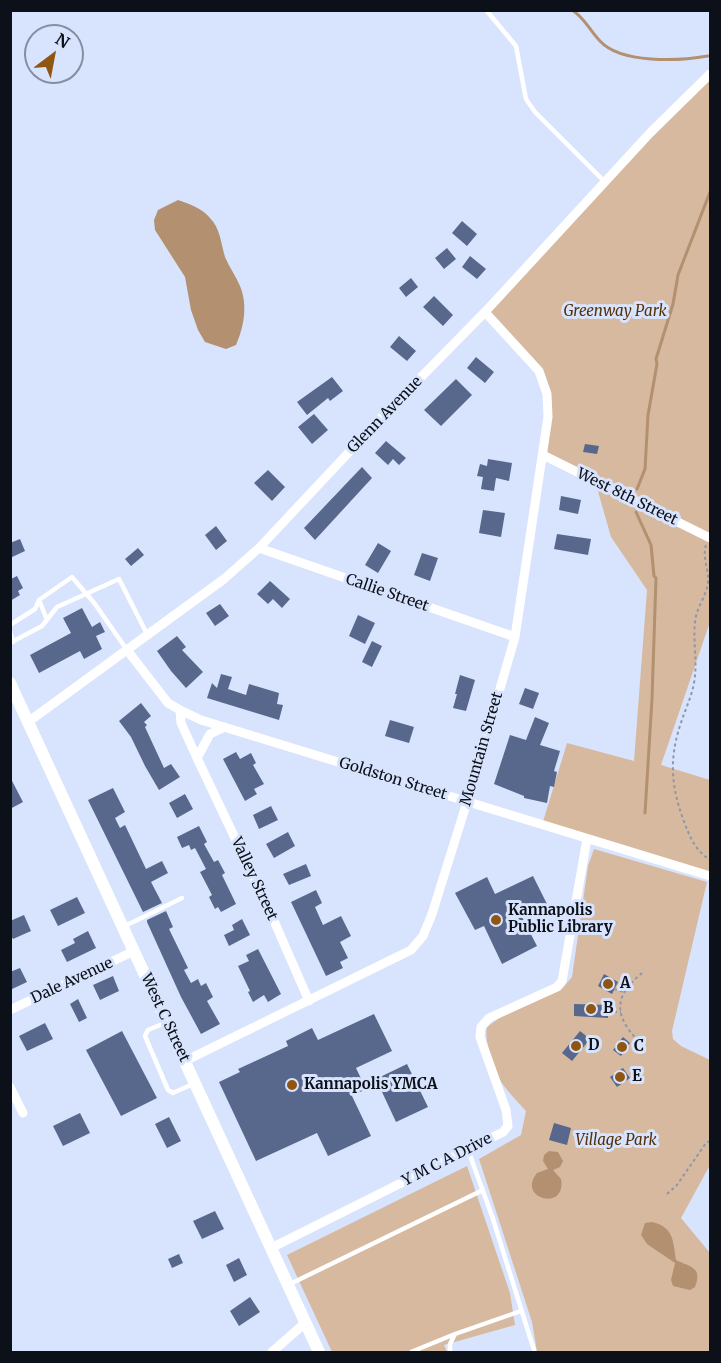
<!DOCTYPE html>
<html>
<head>
<meta charset="utf-8">
<style>
  body { margin:0 }
  #map { position:relative; width:721px; height:1363px; overflow:hidden; background:#d8e4fd; font-family:Merriweather,serif }
  canvas { display:block }
  .frame { position:absolute; inset:0; border:12px solid #0c1018; pointer-events:none }
  .north { position:absolute; left:24px; top:24px; width:60px; height:60px; box-sizing:border-box; background:#d8e4fd; border:2px solid #868fa1; border-radius:50%; rotate:32deg; font-size:16px; font-weight:700; line-height:24px; text-align:center; color:#0c1018 }
  .north::after { content:''; display:block; margin:auto; width:21px; height:27px; background:#8f5611; clip-path:polygon(50% 0,100% 100%,50% 72%,0 100%) }
</style>
</head>
<body>
<div id="map">
<canvas width="721" height="1363"></canvas>
<div class="frame"></div>
<div class="north">N</div>
</div>
<script>
const g = document.querySelector('canvas').getContext('2d');
g.lineJoin = 'round';
function paint(path, color) {
  g.fillStyle = color;
  g.fill(path, 'evenodd');
}
function strokePath(path, color, width, dash) {
  g.strokeStyle = color;
  g.lineWidth = width;
  g.lineCap = dash ? 'butt' : 'round';
  g.setLineDash(dash || []);
  g.stroke(path);
}
function drawText(font, color, halo, rows, align = 'center') {
  g.font = font + ' Merriweather,serif';
  g.lineWidth = 6;
  g.setLineDash([]);
  g.textBaseline = 'middle';
  g.strokeStyle = halo;
  g.fillStyle = color;
  for (const [text, x, y, turn = 0] of rows) {
    g.save();
    g.translate(x, y);
    g.rotate((+turn || 0) * Math.PI / 180);
    g.textAlign = isNaN(turn) ? turn : align;
    if (halo) g.strokeText(text, 0, 0);
    g.fillText(text, 0, 0);
    g.restore();
  }
}
paint(new Path2D(`
  M710,73V622L661,765L710,780V876L542,825L567,743L634,761L647,590L611,537L595,481L543,455L548,410L539,371L485,312Z
  M594,849L707,882L672,1031L673,1039L681,1046L710,1060V1165L681,1218L710,1253V1352H537L532,1322L479,1159L521,1135L526,1111C518,1102 510,1094 504,1086C494,1073 484,1042 487,1027L502,1016L561,990L572,977L588,866Z
  M467,1166L510,1293L515,1325L444,1345L447,1352H332L287,1255Z`), '#d6b99f');
paint(new Path2D(`
  M178,200C189,204 202,208 210,218C220,228 221,243 225,257C229,267 236,276 240,286C248,305 244,327 236,345L226,349L205,342L198,330L191,310L185,277L155,230L154,220L158,210Z
  M549,1151L558,1152L563,1161L560,1167L553,1170L561,1179C567,1212 516,1199 537,1173L548,1169L543,1161L544,1155Z
  M652,1222C674,1227 673,1241 676,1260C690,1267 703,1267 695,1287L690,1290L673,1286L671,1280L675,1263L647,1244L641,1235L645,1223Z`), '#b29070');
strokePath(new Path2D(`
  M572,10C585,18 590,31 600,41C621,64 679,61 708,56
  M637,489L645,469L648,415L657,364L656,359L673,304L678,275L710,192
  M636,512L651,545L654,576L656,578L652,699L645,813`), '#b29070', 3);
paint(new Path2D(`
  M462,221L477,234L467,246L452,233Z
  M447,248L456,259L444,269L435,258Z
  M470,256L486,269L477,279L462,267Z
  M411,278L418,287L406,297L399,288Z
  M434,296L453,315L443,326L423,307Z
  M399,336L416,351L407,361L390,347Z
  M476,357L494,372L485,383L467,368Z
  M332,377L343,391L330,401L328,398L307,415L297,402Z
  M456,379L472,395L441,426L424,410Z
  M314,414L328,430L312,444L298,427Z
  M386,441L406,458L399,465L393,459L388,465L375,453Z
  M585,444L599,446L597,454L583,452Z
  M488,459L512,463L509,481L496,478L494,491L481,489L483,477L477,476L480,464L487,466Z
  M362,467L372,478L315,540L304,528Z
  M268,470L285,487L272,501L254,483Z
  M561,496L581,500L578,514L559,510Z
  M483,510L505,513L501,537L479,533Z
  M216,526L227,541L216,550L205,535Z
  M557,534L591,539L588,555L554,549Z
  M20,539L25,551L10,558V543Z
  M378,543L391,551L378,573L365,565Z
  M138,548L144,555L131,566L125,559Z
  M422,553L438,558L430,581L414,575Z
  M17,576L23,588L18,591L20,595L10,601V578L11,579Z
  M270,581L290,599L282,608L273,599L268,604L257,594Z
  M220,604L229,616L215,626L206,613Z
  M82,608L92,627L100,622L105,632L96,636L102,649L84,659L80,651L39,673L30,655L71,633L63,618Z
  M358,615L375,623L365,644L349,636Z
  M177,636L186,647L182,650L203,672L186,688L171,671L157,651Z
  M372,641L382,646L372,667L362,662Z
  M221,674L232,677L228,689L246,695L249,684L279,693L277,704L283,705L279,720L207,698L212,683L217,688Z
  M460,675L475,680L466,711L453,708L457,694H455Z
  M525,688L539,693L533,709L519,704Z
  M141,703L151,716L144,722L147,725L145,727L164,768L171,764L180,777L159,790L145,766L131,737L119,721Z
  M535,717L549,723L540,745L560,751L554,771L557,772L554,787L550,786L547,803L524,798V796L494,784L510,735L526,740Z
  M390,720L414,727L409,743L385,736Z
  M236,752L240,759L251,753L256,763L253,765L264,784L254,789L257,794L245,801L223,759Z
  M10,777L23,802L10,809Z
  M113,788L125,812L115,818L120,828L125,825L146,869L162,861L168,873L151,882L162,903L143,912L88,800Z
  M185,794L193,809L177,818L169,803Z
  M271,806L278,820L259,829L253,815Z
  M199,826L207,842L204,844L214,862L218,860L225,873L222,875L236,904L221,912L218,907L215,909L209,897L212,895L200,872L206,869L195,848L191,850L189,845L182,848L177,837Z
  M288,832L295,846L274,858L266,844Z
  M306,864L311,876L289,885L283,874Z
  M533,876L547,904L522,917L537,946L502,964L484,926L475,930L455,893L487,877L495,894Z
  M316,890L322,903L315,907L323,925L341,916L351,936L340,942L348,958L340,962L343,968L326,976L291,902Z
  M77,897L85,913L58,926L50,910Z
  M166,911L173,927L169,929L188,968L184,970L191,983L198,979L201,986L206,983L213,997L207,1001L220,1024L201,1034L181,997L147,922V920Z
  M24,915L31,931L13,939L10,934V921Z
  M242,919L250,935L229,946L224,935L234,930L232,925Z
  M88,931L96,948L67,962L61,950L75,943L73,939Z
  M258,949L281,994L268,1002L264,995L253,1002L248,992L250,991L238,966L249,961L246,955Z
  M20,968L27,982L10,990V972Z
  M604,974L618,982L612,994L598,986Z
  M113,976L119,991L100,1000L93,985Z
  M78,999L87,1018L79,1022L70,1004Z
  M574,1004L608,1005V1018L574,1016Z
  M374,1014L392,1051L356,1068L366,1089L352,1096L371,1136L328,1156L317,1133L256,1161L219,1082L240,1072L238,1069L288,1046L286,1041L312,1028L318,1040Z
  M45,1023L53,1039L27,1051L19,1036Z
  M122,1031L157,1098L121,1116L86,1050Z
  M580,1031L590,1039L572,1061L562,1053Z
  M623,1037L630,1043L621,1056L613,1050Z
  M407,1064L428,1107L396,1122L376,1079Z
  M623,1068L630,1078L617,1087L610,1077Z
  M80,1113L90,1133L63,1146L53,1126Z
  M169,1117L181,1141L167,1148L155,1124Z
  M554,1123L571,1128L567,1145L549,1140Z
  M215,1211L224,1229L202,1239L193,1221Z
  M179,1254L183,1263L172,1268L168,1259Z
  M239,1258L247,1275L234,1282L226,1265Z
  M250,1297L260,1312L239,1326L230,1311Z`), '#57688c');
strokePath(new Path2D(`
  M706,545C702,557 709,569 708,582C707,594 699,604 696,616C692,636 697,657 695,676C693,696 684,711 679,729C669,762 672,788 683,819C690,837 694,849 710,860
  M642,973C624,988 612,1004 627,1027C634,1038 640,1040 644,1055
  M614,989L624,992
  M608,1012H621
  M667,1194L677,1185L706,1143L710,1141`), '#8e97aa', 2, [3, 3]);
strokePath(new Path2D(`
  M486,10L516,46L526,99L535,112L605,182
  M39,600L47,620
  M10,625L35,609L39,600L72,577L95,604L127,650
  M10,631L13,642
  M10,643L42,626L57,607L119,579L147,634
  M123,927L182,898
  M165,1023L148,1030L145,1036L168,1090L173,1093L193,1084
  M468,1150L492,1216L534,1350
  M288,1285L483,1190
  M411,1352L455,1334
  M450,1352V1344L455,1334L521,1311`), '#fff', 4.5);
strokePath(new Path2D(`
  M543,455L710,538
  M259,548L515,637
  M127,650L168,703L180,710L181,723L197,758
  M180,710L201,720L710,876
  M28,722L224,579L259,548L382,417L485,312L650,133L710,74
  M225,727L210,734L197,758L271,914L309,1001
  M10,1010L134,951
  M185,1061L411,950L423,936L432,914L467,802L515,637L548,417L547,394L539,371L485,312
  M10,1087L23,1113
  M271,1248L503,1132L508,1126L506,1110L480,1037L481,1027L489,1018L557,987L562,981L587,839
  M272,1352L305,1323`), '#fff', 9);
strokePath(new Path2D(`
  M10,683L319,1352`), '#fff', 12);
for (const [x, y, r, color] of [
  [496,920,6,"#8f5611"],
  [608,984,6,"#8f5611"],
  [591,1009,6,"#8f5611"],
  [576,1046,6,"#8f5611"],
  [622,1047,6,"#8f5611"],
  [620,1077,6,"#8f5611"],
  [292,1085,6,"#8f5611"]
]) {
  const dot = new Path2D();
  dot.arc(x, y, r, 0, 2 * Math.PI);
  g.fillStyle = color;
  g.fill(dot);
  strokePath(dot, '#d8e4fd', 2);
}
drawText('italic 15px', '#533007', '#d8e4fd', [
  ["Greenway Park",615,312],
  ["Village Park",616,1141]
]);
drawText('15px', '#0c1018', '#d8e4fd', [
  ["Glenn Avenue",385,415,-46],
  ["West 8th Street",627,497,26],
  ["Callie Street",387,593,19],
  ["Mountain Street",482,749,-74],
  ["Goldston Street",393,779,17],
  ["Valley Street",254,879,65],
  ["Dale Avenue",72,981,-25],
  ["West C Street",165,1018,65],
  ["Y M C A Drive",447,1160,-27]
]);
drawText('bold 15px', '#0c1018', '#d8e4fd', [
  ["Kannapolis",508,911],
  ["Public Library",508,928],
  ["A",620,984],
  ["B",603,1009],
  ["D",588,1046],
  ["C",634,1047],
  ["E",632,1077],
  ["Kannapolis YMCA",304,1085]
], 'left');
</script>
</body>
</html>
